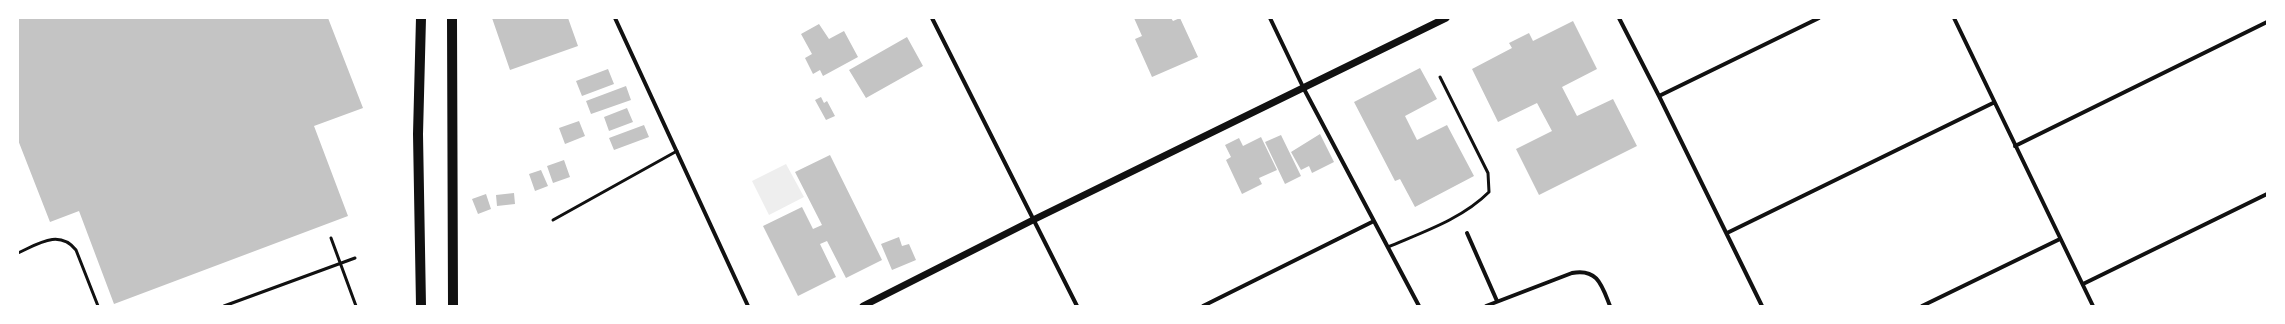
<!DOCTYPE html>
<html>
<head>
<meta charset="utf-8">
<style>
  body { margin:0 }
  #map { position:relative; width:2285px; height:324px; overflow:hidden; background:#fff; font-family:Figtree,sans-serif }
  canvas { display:block }
  .frame { position:absolute; inset:0; border:19px solid #fff; pointer-events:none }
</style>
</head>
<body>
<div id="map">
<canvas width="2285" height="324"></canvas>
<div class="frame"></div>
</div>
<script>
const g = document.querySelector('canvas').getContext('2d');
g.lineJoin = 'round';
function paint(path, color) {
  g.fillStyle = color;
  g.fill(path, 'evenodd');
}
function strokePath(path, color, width, dash) {
  g.strokeStyle = color;
  g.lineWidth = width;
  g.lineCap = dash ? 'butt' : 'round';
  g.setLineDash(dash || []);
  g.stroke(path);
}
paint(new Path2D(`
  M786,164L804,197L769,215L752,181Z`), '#eee');
paint(new Path2D(`
  M18,18H328L363,108L314,126L348,216L114,304L79,211L50,222L18,140Z
  M492,18H568L578,46L510,70Z
  M1134,18H1171L1173,21L1180,18L1198,57L1152,77L1135,39L1142,36Z
  M1573,21L1597,69L1562,87L1577,116L1613,99L1637,146L1539,195L1516,149L1552,131L1537,103L1498,122L1472,69L1512,48L1509,43L1529,33L1533,41Z
  M819,24L829,39L844,31L858,57L823,76L820,70L813,74L805,58L812,54L801,34Z
  M907,37L923,66L866,98L849,70Z
  M1420,68L1437,99L1405,116L1417,140L1447,125L1474,176L1415,207L1400,179L1395,181L1354,102Z
  M608,69L614,84L582,96L576,81Z
  M626,86L631,100L591,114L586,101Z
  M821,97L824,103L827,101L835,116L826,120L815,100Z
  M627,108L633,122L609,131L604,117Z
  M579,121L585,136L565,144L559,128Z
  M644,125L649,137L614,150L609,138Z
  M1320,134L1334,162L1312,173L1309,166L1301,170L1291,152Z
  M1281,135L1301,176L1285,184L1265,142Z
  M1261,137L1277,170L1259,178L1262,184L1242,194L1226,160L1231,157L1225,145L1239,138L1243,146Z
  M830,155L882,260L846,278L827,241L820,244L836,277L798,296L763,226L802,207L813,229L822,225L795,172Z
  M564,160L570,177L553,183L547,166Z
  M541,170L548,186L535,191L529,174Z
  M514,193L515,204L497,206L496,195Z
  M486,194L491,209L478,214L472,199Z
  M899,237L902,246L909,244L916,260L892,270L881,244Z`), '#c4c4c4');
strokePath(new Path2D(`
  M553,220L677,151
  M331,238L356,306
  M1388,247C1423,232 1462,219 1489,192L1488,173L1440,77
  M18,253C38,244 59,229 76,250L98,306
  M224,306L355,258`), '#111', 3);
strokePath(new Path2D(`
  M615,18L748,306
  M932,18L1077,306
  M1270,18L1304,89L1419,306
  M1619,18L1659,96L1762,306
  M1954,18L2093,306
  M1659,96L1819,18
  M2015,146L2267,22
  M1467,233L1497,301
  M1727,233L1993,103
  M2083,284L2267,194
  M1203,306L1374,221
  M1486,306L1572,273C1598,268 1602,286 1610,306
  M1922,306L2060,239`), '#111', 4);
strokePath(new Path2D(`
  M863,306L1033,220L1446,18`), '#111', 7);
strokePath(new Path2D(`
  M421,18L418,134L421,306
  M452,18L453,306`), '#111', 10);
</script>
</body>
</html>
